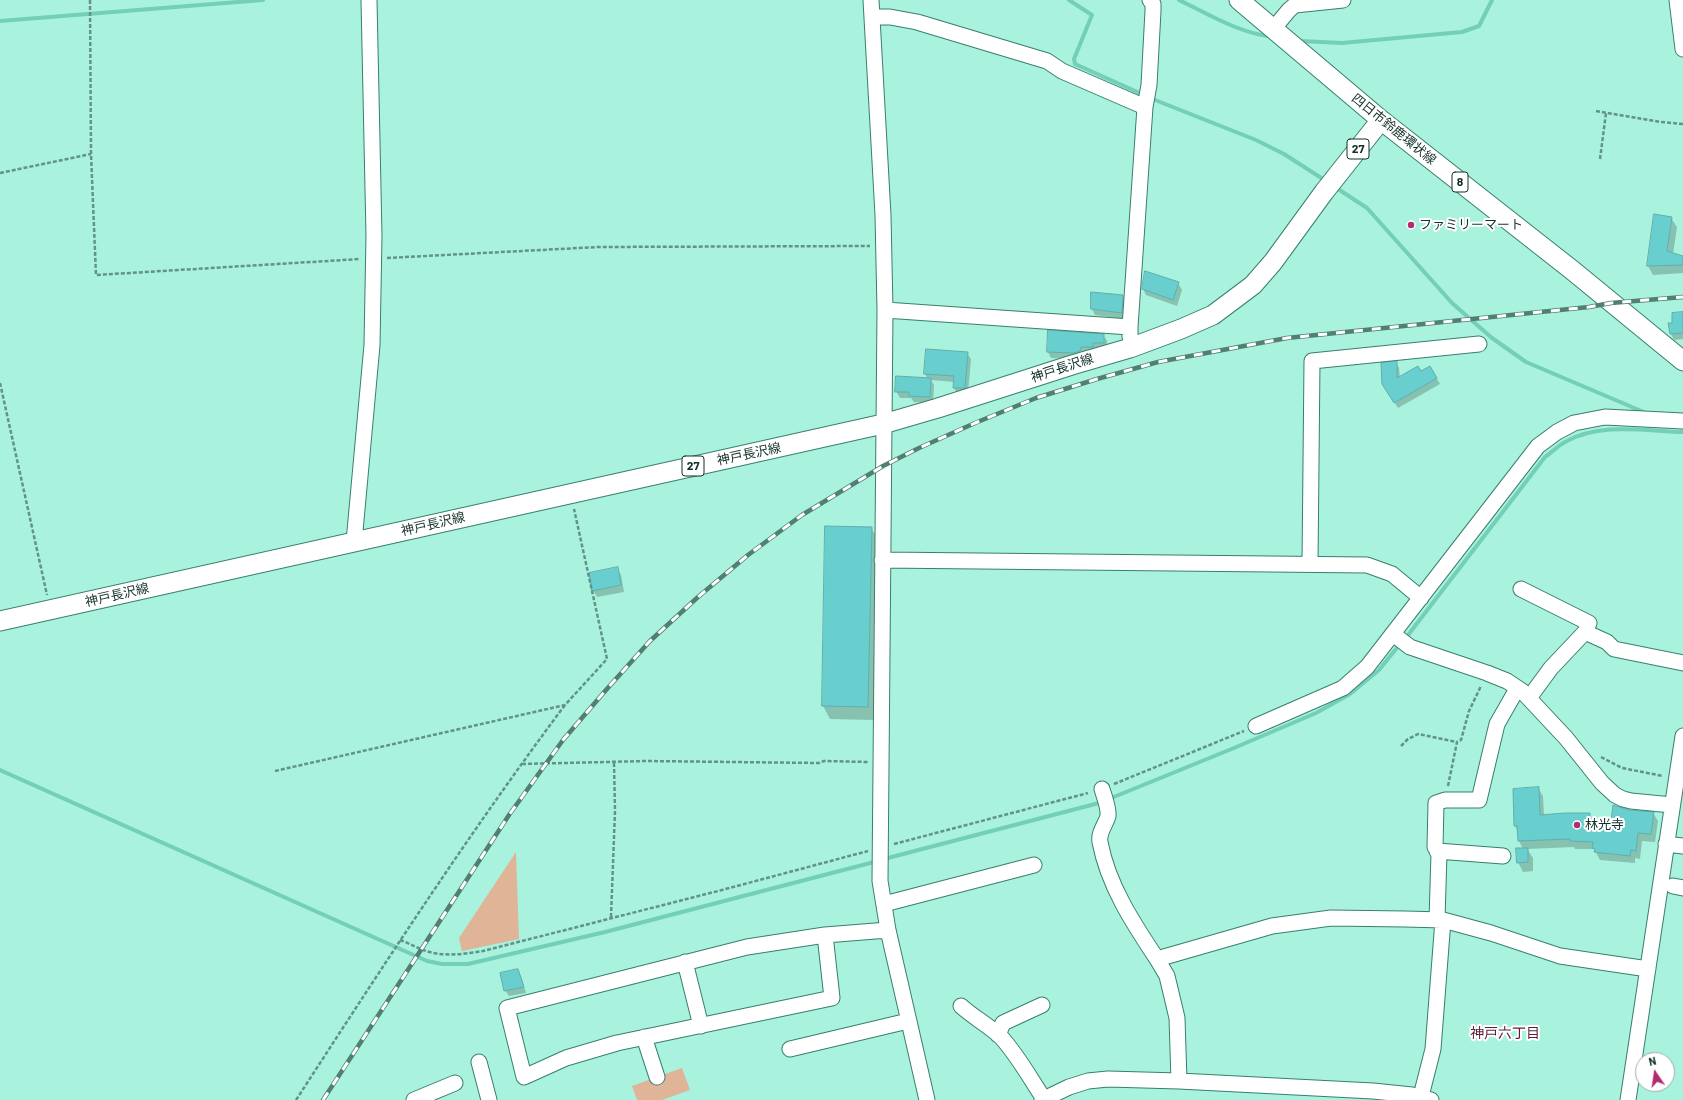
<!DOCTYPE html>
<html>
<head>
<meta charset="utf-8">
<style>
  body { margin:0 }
  #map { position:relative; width:1683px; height:1100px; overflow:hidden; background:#a9f2dd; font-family:Barlow,sans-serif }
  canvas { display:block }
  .north { position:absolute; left:1635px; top:1052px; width:40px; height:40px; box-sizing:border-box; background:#fff; border:1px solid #a1adaa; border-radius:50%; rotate:347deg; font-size:11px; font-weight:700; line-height:16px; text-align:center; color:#14312a }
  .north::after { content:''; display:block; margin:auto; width:14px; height:18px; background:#b32c6f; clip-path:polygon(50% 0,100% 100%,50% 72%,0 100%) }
</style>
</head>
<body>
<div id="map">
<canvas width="1683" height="1100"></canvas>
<div class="north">N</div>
</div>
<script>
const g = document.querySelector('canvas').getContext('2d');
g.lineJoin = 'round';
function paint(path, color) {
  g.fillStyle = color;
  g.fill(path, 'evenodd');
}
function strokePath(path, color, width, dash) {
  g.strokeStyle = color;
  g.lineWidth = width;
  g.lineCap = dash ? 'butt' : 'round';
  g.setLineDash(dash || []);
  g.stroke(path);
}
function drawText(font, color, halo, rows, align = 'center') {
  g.font = font + ' Barlow,"Noto Sans JP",sans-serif';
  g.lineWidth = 4;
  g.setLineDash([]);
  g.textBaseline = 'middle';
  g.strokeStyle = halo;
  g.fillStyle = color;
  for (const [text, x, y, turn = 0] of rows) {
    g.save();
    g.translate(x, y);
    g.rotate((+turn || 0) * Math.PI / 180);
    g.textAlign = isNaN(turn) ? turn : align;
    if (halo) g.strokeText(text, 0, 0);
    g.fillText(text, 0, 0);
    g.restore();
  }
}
paint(new Path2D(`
  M516,852L519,939L462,951L459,938Z
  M682,1068L690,1090L662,1100H637L632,1086Z`), '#dfb497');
paint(new Path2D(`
  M1655,215L1671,218L1677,227L1673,254L1683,257V273L1653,275L1648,266Z
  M1178,283L1182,290L1177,306L1146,295L1143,289Z
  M1123,296L1126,303L1125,319L1095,315L1092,309Z
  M1683,313V339L1674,340L1671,334L1669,324H1673Z
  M1103,335L1107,341V348L1077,359L1051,358L1048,352Z
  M967,353L971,359L968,393H957L954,388V382L931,380L934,385L933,403L914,402L911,398H900L896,391L928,379L925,374Z
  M1396,362L1399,368L1400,378L1421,372L1430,367L1440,384L1398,408L1383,384Z
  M871,528L879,541L875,720L830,719L823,706Z
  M617,568L621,575L624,592L597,597L593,590Z
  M1538,788L1543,796L1544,816L1589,814L1594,822V828L1610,830L1630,811L1653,813L1658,821L1655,842L1642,841L1640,859L1635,858V863L1600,860L1594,849H1575L1574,847L1527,849L1533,858V871L1523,872L1518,862L1523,849L1519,841L1518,831L1515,826L1514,790Z
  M518,970L521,976L526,993L509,996L505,990Z`), '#0003');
strokePath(new Path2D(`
  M1069,0L1092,15L1074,59L1075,64L1144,95
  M1179,0C1210,15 1239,33 1273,37
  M0,21L263,0
  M1300,41L1342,43L1462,32L1479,26L1492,0
  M1150,98L1256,140L1284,154L1326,181
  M1335,187L1367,208L1452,303L1492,338L1526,362L1646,413
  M1405,639L1545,457C1552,452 1558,446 1565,442C1600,422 1645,431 1683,432
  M0,770L427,961L442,964H468L605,932L878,861
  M884,859L1099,803L1234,748L1316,713L1350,694L1379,670L1400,644`), '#73cfb7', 4);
const building = new Path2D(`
  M1654,214L1672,217L1667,251L1683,256V265L1647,266Z
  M1145,271L1179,282L1173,300L1142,289Z
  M1091,292L1123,295L1122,313L1091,309Z
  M1683,312V333L1670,334L1668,323H1672V313Z
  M1048,330L1104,334V343H1093V347H1081L1080,351L1073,353L1047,352Z
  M926,349L968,352L965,388H953L954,376L924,374Z
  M1397,361V378L1418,366L1421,371L1430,366L1437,378L1394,403L1382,384L1381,363Z
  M896,376L931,378L930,397L909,396V392H895Z
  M825,526L872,527L868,707L822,706Z
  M618,567L621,585L592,591L589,573Z
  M1539,787L1540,815L1565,813H1590V826L1610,829L1613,805L1616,806L1629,810L1654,812L1651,834L1638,833L1636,851L1631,850L1630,856L1594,852L1595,849L1592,848L1593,842L1570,841V839L1518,841L1517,826H1514L1513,789Z
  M1516,848H1528V862L1517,863Z
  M518,969L524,987L504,991L500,973Z`);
paint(building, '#69cece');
strokePath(building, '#60aeae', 1);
const minor = new Path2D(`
  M871,0L883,215L885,310L880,881L888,930L927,1100
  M1677,0L1683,49
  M872,17H890L917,22L1047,61L1062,71L1145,107L1130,327
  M1274,28L1289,10L1295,5L1343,0
  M1145,107L1149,85L1153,11V4L1150,0
  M885,310L1130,327V337
  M354,542L372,345L374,236L369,0
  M882,560L1367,565L1392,574L1421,598
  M1310,564L1312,361L1479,344
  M1521,589L1589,623L1585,632L1551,668L1529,698
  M1585,632L1607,642L1614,649L1683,663
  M1393,634L1410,647L1487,673L1507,681L1522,691L1566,738L1602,783L1615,795L1623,799L1631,801L1672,805
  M1256,726L1343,688L1367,667L1538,446L1557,432L1574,423L1605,417L1683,421
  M1102,789C1104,796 1109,808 1108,816C1106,824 1098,833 1100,842C1108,885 1133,923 1157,959
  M1666,844L1683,846
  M1437,851L1503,856
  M1673,886L1683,888
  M884,904L1034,865
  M1437,920L1439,853L1435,847L1436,803L1445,800H1479L1497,724L1517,689
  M825,935L832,998L617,1043L566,1058L524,1077L507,1008L747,947L825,935L888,930
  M685,962L701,1026
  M961,1006C973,1017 988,1025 1000,1036C1017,1054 1030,1078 1044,1099
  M998,1035L1003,1023L1042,1005
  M644,1037L657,1077
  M790,1049L908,1021
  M479,1062L489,1100
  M1179,1081L1177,1018L1167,976L1157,959L1272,926L1331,918L1405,919L1443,920L1491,933L1560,956L1648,969
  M414,1100L455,1083
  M1042,1100L1069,1087L1088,1081L1108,1079L1179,1081L1373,1091L1412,1095L1431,1100
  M1420,1100L1433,1049L1443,920
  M1628,1100L1683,736`);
const major = new Path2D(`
  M1239,0L1381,120L1572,270L1683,361
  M0,621L883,424L938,408L1072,365L1130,348L1181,329L1213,315L1253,285L1273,262L1324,192L1381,120`);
strokePath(minor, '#387f6e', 17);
strokePath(major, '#387f6e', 21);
strokePath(new Path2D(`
  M90,0L91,154L96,275L360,259
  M1596,111L1661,122L1683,124
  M1600,159L1606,113
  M0,173L91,154
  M387,258L598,247L870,246
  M0,383L47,595
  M1401,746L1408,739L1418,734L1457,742
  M1601,757L1622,768L1663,776
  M522,764L647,761L819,763L824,761L868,762
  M275,771L565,705L607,659L574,509
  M1114,784L1244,731
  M1448,786L1457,742L1461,740L1469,711L1481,686
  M894,844L1088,793
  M611,917L615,811L614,762
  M400,940C409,943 417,948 426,951C444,957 465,954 483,951L722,890L868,851
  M296,1100C383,966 469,833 565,705`), '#619486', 2.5, [4, 2]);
strokePath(minor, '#fff', 15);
strokePath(major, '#fff', 19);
const rail = new Path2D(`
  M323,1100L509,815L563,740L606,690L650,641L698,597L748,555L802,515L883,466L919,448L975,423L1036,398L1097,379L1158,362L1287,338L1589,307L1611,303L1683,297`);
strokePath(rail, '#517f73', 4.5);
strokePath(rail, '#fff', 3, [9]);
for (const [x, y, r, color] of [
  [1411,225,4,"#b32c6f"],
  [1577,825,4,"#b32c6f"]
]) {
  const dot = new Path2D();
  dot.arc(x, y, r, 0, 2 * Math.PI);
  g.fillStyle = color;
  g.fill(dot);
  strokePath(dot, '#fff', 1.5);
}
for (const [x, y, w] of [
  [1358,149,22],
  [1460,182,16],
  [693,466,22]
]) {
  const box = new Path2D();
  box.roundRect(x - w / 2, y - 10, w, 20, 3);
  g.fillStyle = '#fff';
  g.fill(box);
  strokePath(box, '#14312a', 1);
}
drawText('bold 12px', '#14312a', null, [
  ["27",1358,149],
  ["8",1460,182],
  ["27",693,466]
]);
drawText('13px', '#14312a', '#fff', [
  ["四日市鈴鹿環状線",1394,129,39],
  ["神戸長沢線",1062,368,-18],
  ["神戸長沢線",749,454,-12],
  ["神戸長沢線",433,524,-13],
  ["神戸長沢線",117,595,-13]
]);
drawText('13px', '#14312a', '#fff', [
  ["ファミリーマート",1419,225],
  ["林光寺",1585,825]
], 'left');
drawText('14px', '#5c1c3a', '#fff', [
  ["神戸六丁目",1505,1033]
]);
</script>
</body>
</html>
